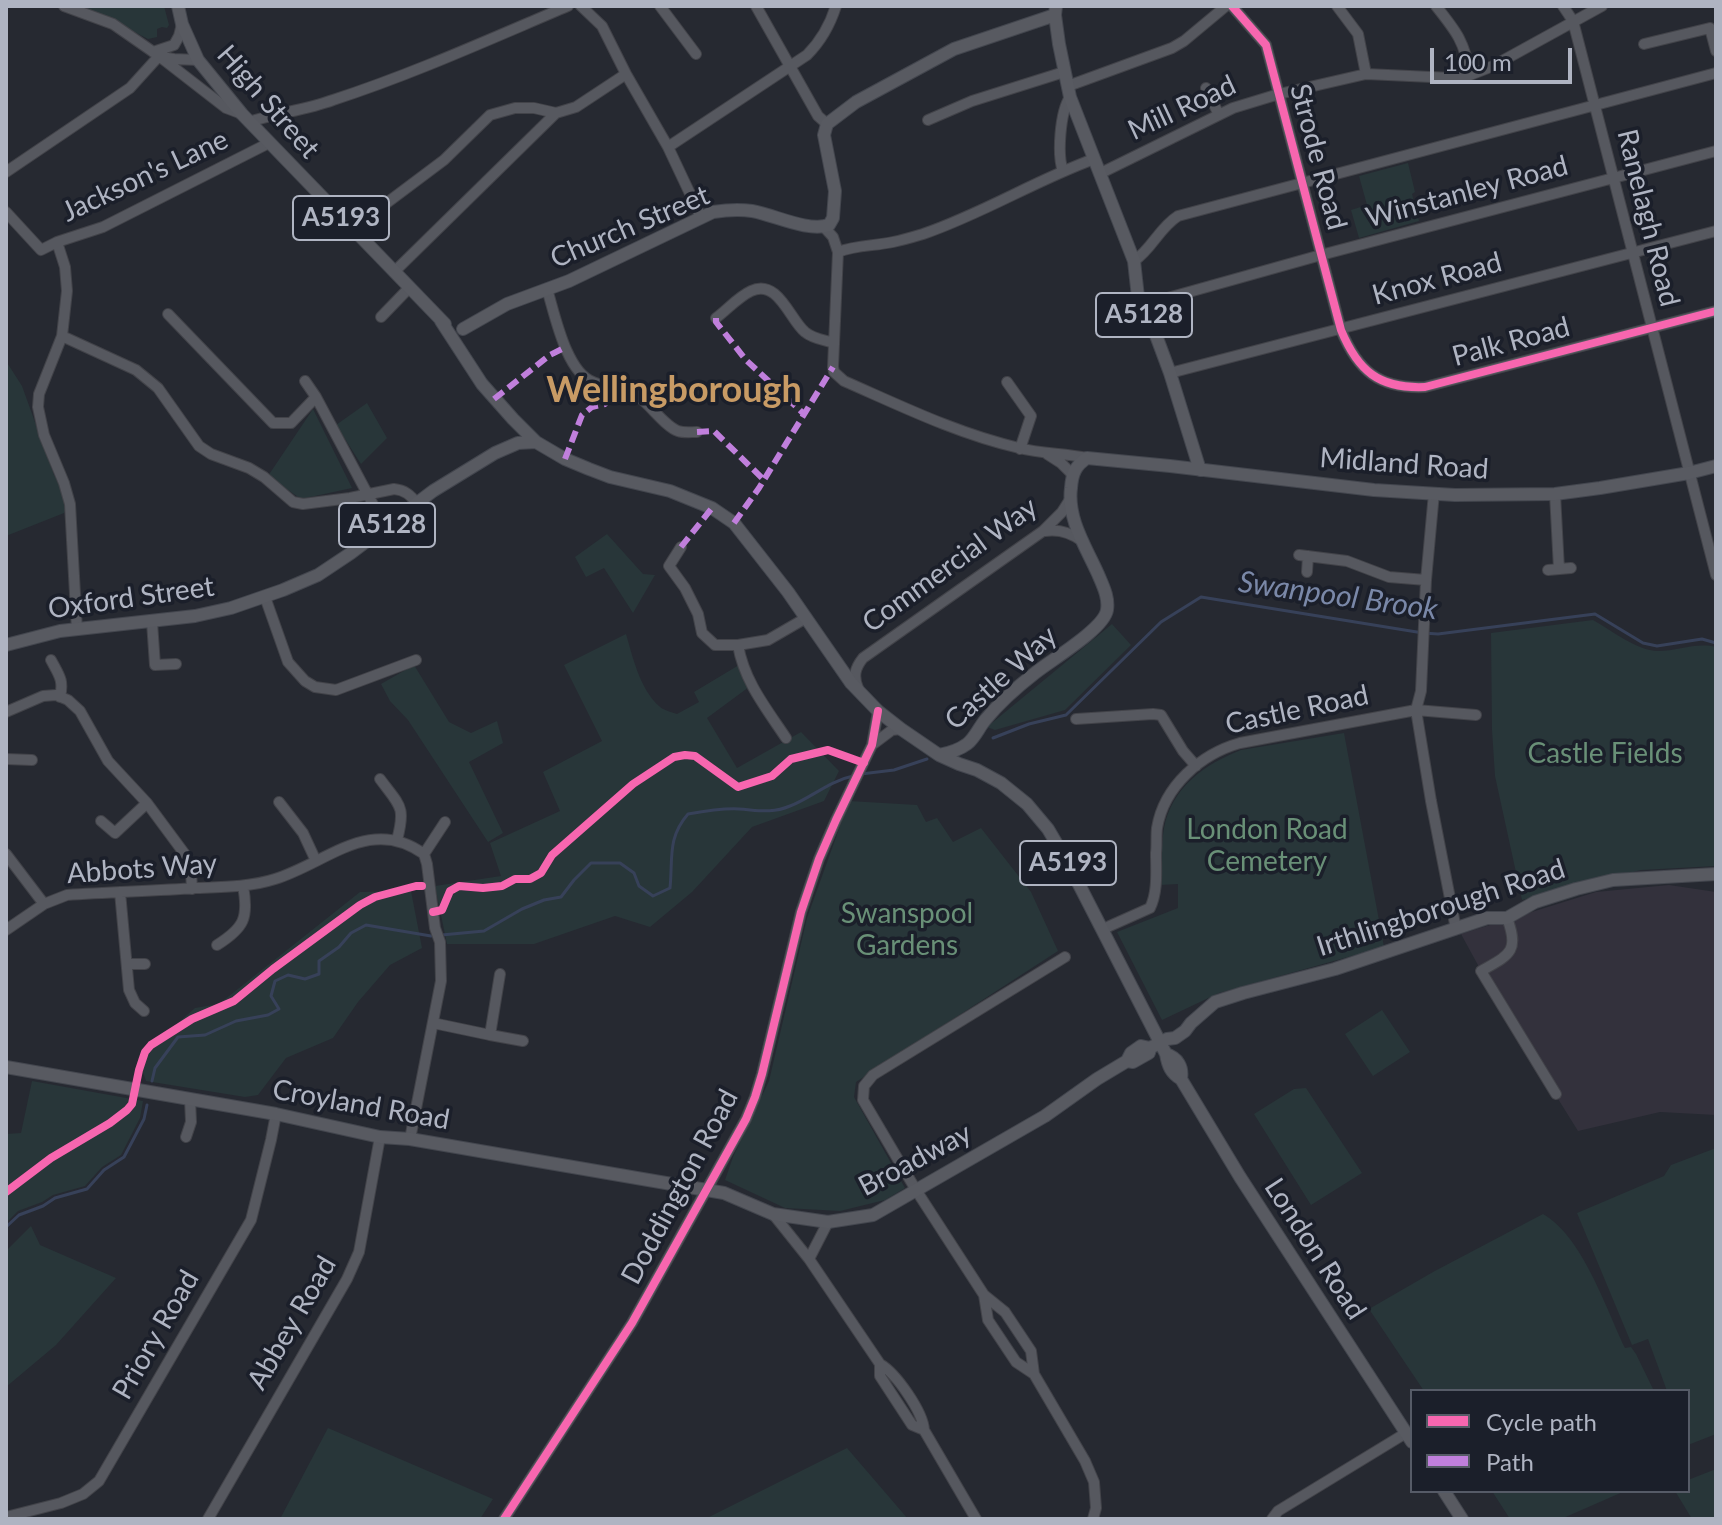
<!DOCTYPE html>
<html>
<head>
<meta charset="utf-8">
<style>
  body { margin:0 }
  #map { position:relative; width:1722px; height:1525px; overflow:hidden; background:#262931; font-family:Lato,sans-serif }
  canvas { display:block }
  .frame { position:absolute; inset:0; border:8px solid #afb4c2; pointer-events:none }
  .legend { position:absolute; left:1410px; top:1389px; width:280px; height:104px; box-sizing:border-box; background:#1b1f2a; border:2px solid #565b67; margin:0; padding:10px 14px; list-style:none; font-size:24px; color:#afb4c2 }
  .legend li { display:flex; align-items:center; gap:16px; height:40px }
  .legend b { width:40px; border:2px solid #565b67 }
  .scale { position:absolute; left:1430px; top:48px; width:142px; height:36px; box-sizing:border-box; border:4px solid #afb4c2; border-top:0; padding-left:10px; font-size:24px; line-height:28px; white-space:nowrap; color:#afb4c2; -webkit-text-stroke:6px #1b1f2a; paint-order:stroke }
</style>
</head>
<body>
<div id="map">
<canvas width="1722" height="1525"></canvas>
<div class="frame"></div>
<ul class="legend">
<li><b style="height:10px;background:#f766af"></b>Cycle path</li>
<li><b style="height:10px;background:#c07fdc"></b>Path</li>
</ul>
<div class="scale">100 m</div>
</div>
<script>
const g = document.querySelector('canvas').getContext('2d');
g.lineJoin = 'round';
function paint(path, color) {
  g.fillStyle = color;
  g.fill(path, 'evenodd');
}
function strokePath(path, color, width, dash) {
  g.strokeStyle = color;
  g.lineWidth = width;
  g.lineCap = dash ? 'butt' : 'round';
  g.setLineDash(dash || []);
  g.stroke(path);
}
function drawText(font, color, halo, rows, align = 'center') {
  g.font = font + ' Lato,sans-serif';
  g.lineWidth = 7;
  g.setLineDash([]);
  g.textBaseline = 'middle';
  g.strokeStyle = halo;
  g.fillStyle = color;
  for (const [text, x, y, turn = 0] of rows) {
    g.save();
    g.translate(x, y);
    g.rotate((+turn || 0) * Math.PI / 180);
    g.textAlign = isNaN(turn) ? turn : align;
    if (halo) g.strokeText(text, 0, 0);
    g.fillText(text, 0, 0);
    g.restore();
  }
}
paint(new Path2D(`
  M1669,885L1716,892V1115L1660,1112L1578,1131L1502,1009L1461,934L1596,892Z`), '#33313c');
paint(new Path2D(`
  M75,6H164L169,25L167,28L162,27L157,29V37L148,39L109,19Z
  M1408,163L1415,192L1412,194L1419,221L1359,238L1351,210L1367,205L1359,176Z
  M6,361L22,386L54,475L70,504L64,513L6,536Z
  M367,403L387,438L361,464L336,425Z
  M313,409L352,488L301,499L268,476Z
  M607,534L643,574L655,575L633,613L604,568L586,577L575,557Z
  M1593,620C1611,630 1637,651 1658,651C1678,651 1696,642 1716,647V866L1641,870L1522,900L1495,776L1492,730L1491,633Z
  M1112,624L1131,645L1065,710L995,730L987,727Z
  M626,634C633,658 640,689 659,706C663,710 671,712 677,714L699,702L694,692L739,665L749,687L707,718L737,768L801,732L839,771L824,801L752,827L692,892L650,927L615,916L534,944H447L435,886L501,876L490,843L560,811L543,772L602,741L564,665Z
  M414,665L449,722L471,733L497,721L503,743L469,762L503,833L488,842L408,720L390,701L381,684Z
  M1344,733L1384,947L1219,993L1162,1020L1117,932L1178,908V884L1160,885C1162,866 1161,846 1164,828C1172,787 1205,764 1241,750Z
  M849,801L917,805L926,822L937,818L953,842L981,828L1031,892L1058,951L856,1082L854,1097L905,1188L885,1200L840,1211L785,1208L725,1180L733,1157L769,1081L807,918Z
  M411,891L422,948L390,965L358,1002L333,1038L286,1058L258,1095L245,1097L146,1081L138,1058L195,1008L219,1004L360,892Z
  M1382,1010L1410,1052L1373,1076L1345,1034Z
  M32,1081L143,1101L140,1118L121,1155L102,1167L85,1186L53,1195L42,1202L18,1211L6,1223V1134L21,1133Z
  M1306,1088L1362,1173L1311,1205L1254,1114L1294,1089Z
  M1716,1148V1434L1688,1445V1391H1667L1648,1339L1632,1345L1577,1213L1664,1176L1671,1165Z
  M1543,1214C1582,1236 1606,1308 1625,1348L1631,1347L1636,1354L1654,1391H1424L1369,1309L1433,1272Z
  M31,1226L40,1245L116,1278L56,1345L6,1387V1251Z
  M328,1428L493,1499L480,1519H280Z
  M847,1448L908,1519H705Z
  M1716,1469V1519H1692L1675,1491H1688V1480Z
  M1492,1491H1625L1561,1519H1510Z`), '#283639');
strokePath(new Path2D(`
  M993,738L1029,724L1066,715L1161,622L1201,597L1423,633L1438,634L1595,614L1643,643L1657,646L1702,639L1716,643
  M861,774L894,770L927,759
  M152,1081L155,1068L178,1037L205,1035L236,1021L268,1015L279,1009L271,996L275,981L288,975L305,979L319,974V961L339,947L351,933L366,925L431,936L484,931L522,909L544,900L561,897L574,880L591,863H620L634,873L639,886L653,896L670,888C673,859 667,838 688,814C705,811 722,808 739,809C757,810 771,814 790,806C811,798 829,781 853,776
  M6,1227L19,1215L43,1206L55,1198L87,1189L104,1170L124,1157L144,1119L147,1105`), '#374159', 3);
const minor = new Path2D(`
  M64,6L113,24L159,56L226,108L242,114
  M581,6L602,26L626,74L668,147L701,217
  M660,6L696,54
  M756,6L818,116L827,124
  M1232,6L1266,45L1341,330C1358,371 1379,389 1425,387L1716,311
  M1337,6L1358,34L1366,74
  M1436,6C1456,31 1465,42 1470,75
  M1563,6L1573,21L1716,575
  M1644,44L1710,28L1716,51
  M153,52L174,45L179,36L182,24
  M161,57L174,59L198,60
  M1068,86L1172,48L1184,41L1226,6
  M1206,88L1219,115
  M928,120L972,101L1064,72
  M249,122C277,113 306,110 333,100C413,74 490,39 568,6
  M668,147L807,55C821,41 830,25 836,6
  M1063,171C1057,155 1060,112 1070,97
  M6,172L130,88L159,56
  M1101,173L1233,108L1279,94L1366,74L1453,78L1470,75L1493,66L1602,6
  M6,212L41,250L57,242L103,227L269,143
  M824,227L833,237L838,252L833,367L834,372L844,381C901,406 958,434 1019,448C1042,454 1065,453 1087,458
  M352,229L444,160L490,115L515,108H534L556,113L576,107L626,74
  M57,242L65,267L67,291L62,336L39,394L38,407L44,435L64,483L70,504L77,630
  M838,252C856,245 874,246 893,242C903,240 913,237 923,234C982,214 1036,180 1094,159
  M1134,261C1152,249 1159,228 1178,216L1716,73
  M394,272L556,113
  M547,289C555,315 566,372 593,382C609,389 626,387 640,398C651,406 666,427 678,431C684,433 691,432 697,432
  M1139,306L1321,255L1716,151
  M168,314L273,423H291L316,397
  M381,317L409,288
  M716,318C727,310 738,297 751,291C778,278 790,320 805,332C813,339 825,340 834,343
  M62,336L136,370L158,388L199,446L211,454L249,468L264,477L293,502L303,504L350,498L394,489C405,490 410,495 417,503
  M1170,373L1716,231
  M305,381L316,397L385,527
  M1007,382L1031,416L1020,449
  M1047,454L1061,463L1072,474
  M1434,493L1426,580L1421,691L1416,710L1431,801L1456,929
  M1555,494L1559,569
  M1045,531C1059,529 1070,532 1082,541
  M681,547L669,566L685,588L698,614L702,633L715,645H738L768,640L806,618
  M1299,555L1347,561L1389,577L1426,580
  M1548,570L1571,568
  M1307,572L1308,556
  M265,597L288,662L305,681L315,687L336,690L416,660
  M152,622L155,665L176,664
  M738,645C744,681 766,708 786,738
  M51,660C59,675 64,680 60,697
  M858,688C853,676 855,668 863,658L1043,531L1062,512L1069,501
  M6,712L43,696L56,695L68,700L80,711L108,761L147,803L184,853L191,871L192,889
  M1076,719L1153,714L1161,715L1183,751L1196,766
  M872,745L892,730L901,729
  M6,759L32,760
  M380,779C400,806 406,806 397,840
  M279,802L303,833L316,861
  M101,821L115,833L147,803
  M6,854L44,904
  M120,892L129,990L135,1003L144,1011
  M1507,918C1520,952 1509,955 1481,971L1556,1094
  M1103,929L1150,908C1158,892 1156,871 1156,853C1157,845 1156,836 1157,828C1164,786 1201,754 1240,743L1416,710L1476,715
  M6,930L44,904L67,895C110,892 153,891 196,888C222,887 250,887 275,879C327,863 370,815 424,854L445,822
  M217,945C244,928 249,918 243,886
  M1065,957L873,1075L864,1086L863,1100L916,1190L984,1295L1005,1312L1031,1351L1034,1374L1085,1461L1094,1482L1096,1508L1093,1519
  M127,964H145
  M433,1023L490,1035L500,974
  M490,1035L523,1041
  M186,1137L191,1122L190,1099
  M410,1139L441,981L440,942L435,928L427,864L424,854
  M773,1214L809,1259
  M828,1222L809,1259L880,1364C896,1373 923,1412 924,1430L976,1519
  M984,1295L988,1320L1016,1362L1034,1374
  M880,1364V1376L912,1425L924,1430
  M6,1517L61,1503L83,1494L99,1481L251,1220L271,1140L276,1114
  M208,1519L347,1279L359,1252L380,1137
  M504,1519L632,1323L746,1119L755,1097L762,1074L801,912L819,859L836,820L872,745L878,711
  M1272,1519L1278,1511L1406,1433`);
const major = new Path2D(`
  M178,6L182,24L198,60L242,114L445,324
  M1056,6L1055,15L1059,44L1070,97L1134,261L1139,306L1154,330L1170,373L1200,470
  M441,321L482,384L513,419L536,442L565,459L589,469L610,477L670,491L712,508L734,523L788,592L851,683L878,711L901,729L939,755L959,764L977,770L1001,783L1027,804L1048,829L1068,863L1166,1054C1168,1066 1171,1073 1181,1079L1240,1177L1412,1442
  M463,329L507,304L569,281L713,212C726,210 739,209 752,211C775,215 807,232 829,225L833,218L835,191L824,135L827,124L856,102L954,49L1055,15
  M6,645L60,631L195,616L231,608L283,590L318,575L351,553L433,491L495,453L518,443L536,442
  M939,755C949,753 959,750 967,744C975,738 979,727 986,719C1000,702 1017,687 1035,673C1051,660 1104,629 1107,610C1109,597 1103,586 1098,574C1086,547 1067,519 1071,488C1072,474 1075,466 1087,458L1170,466L1374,490L1455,495L1555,494L1600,488L1689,473L1716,466
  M1166,1054C1178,1058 1183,1067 1181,1079
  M1127,1061L1131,1053L1141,1046L1150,1048
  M6,1067L276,1114L380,1137L410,1139L724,1193L773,1214L828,1222L873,1215L1045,1116L1097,1079L1127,1061L1133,1062L1149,1053L1150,1048L1167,1039L1175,1038L1185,1031L1191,1023L1215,1002L1243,993L1335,969L1487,918H1507L1535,902L1576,889L1613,880L1716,874
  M1444,1491L1462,1519`);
strokePath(minor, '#424349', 12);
strokePath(major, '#43464e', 14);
strokePath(minor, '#56585f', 10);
strokePath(major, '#585a61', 12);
strokePath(new Path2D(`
  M716,318V322L746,360L804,414
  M494,399L550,355L566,347
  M697,432L714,431L764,480
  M565,459L582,415L592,407L605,404L612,397L615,387
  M734,523L759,488L833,367
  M681,547L712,508`), '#c07fdc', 6, [12, 6]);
strokePath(new Path2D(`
  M1232,6L1266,45L1341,330C1358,371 1379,389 1425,387L1716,311
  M433,912L442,910L450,891L459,886L483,888L502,886L515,879H530L541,873L552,855L633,784L674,757L685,755L695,756L738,787L772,776L791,759L828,750L864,763
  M6,1192L51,1158L110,1123L127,1110L132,1104L139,1070L145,1052L151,1045L192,1019L234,1001L273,969L360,905L375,897L416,886H422
  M504,1519L632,1323L746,1119L755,1097L762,1074L801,912L819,859L836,820L872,745L878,711`), '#f766af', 8);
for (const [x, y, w] of [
  [341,218,96],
  [1144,315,96],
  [387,525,96],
  [1068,863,96]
]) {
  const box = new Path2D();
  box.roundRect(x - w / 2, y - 22, w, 44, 6);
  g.fillStyle = '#1b1f2a';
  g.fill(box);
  strokePath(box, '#afb4c2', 2);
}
drawText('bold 26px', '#afb4c2', null, [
  ["A5193",341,218],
  ["A5128",1144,315],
  ["A5128",387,525],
  ["A5193",1068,863]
]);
drawText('28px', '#afb4c2', '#1b1f2a', [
  ["High Street",268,102,49],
  ["Mill Road",1182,108,-25],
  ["Strode Road",1318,157,75],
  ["Jackson's Lane",145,176,-25],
  ["Winstanley Road",1467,192,-15],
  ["Ranelagh Road",1648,218,76],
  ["Church Street",630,227,-23],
  ["Knox Road",1437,279,-15],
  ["Palk Road",1511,342,-15],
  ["Midland Road",1404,464,4],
  ["Commercial Way",950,565,-36],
  ["Oxford Street",131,598,-8],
  ["Castle Way",1001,678,-42],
  ["Castle Road",1297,710,-12],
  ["Abbots Way",142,869,-4],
  ["Irthlingborough Road",1441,908,-18],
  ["Croyland Road",361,1105,10],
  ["Broadway",915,1160,-28],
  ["Doddington Road",680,1187,-62],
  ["London Road",1315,1249,57],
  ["Abbey Road",292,1323,-60],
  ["Priory Road",156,1335,-60]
]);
drawText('28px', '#699077', '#1b1f2a', [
  ["Castle Fields",1605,754],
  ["London Road",1267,830],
  ["Cemetery",1267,862],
  ["Swanspool",907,914],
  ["Gardens",907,946]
]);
drawText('italic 30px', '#7a88a8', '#1b1f2a', [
  ["Swanpool Brook",1338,596,8]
]);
drawText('bold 36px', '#c89b65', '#1b1f2a', [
  ["Wellingborough",674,390]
]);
</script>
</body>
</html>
